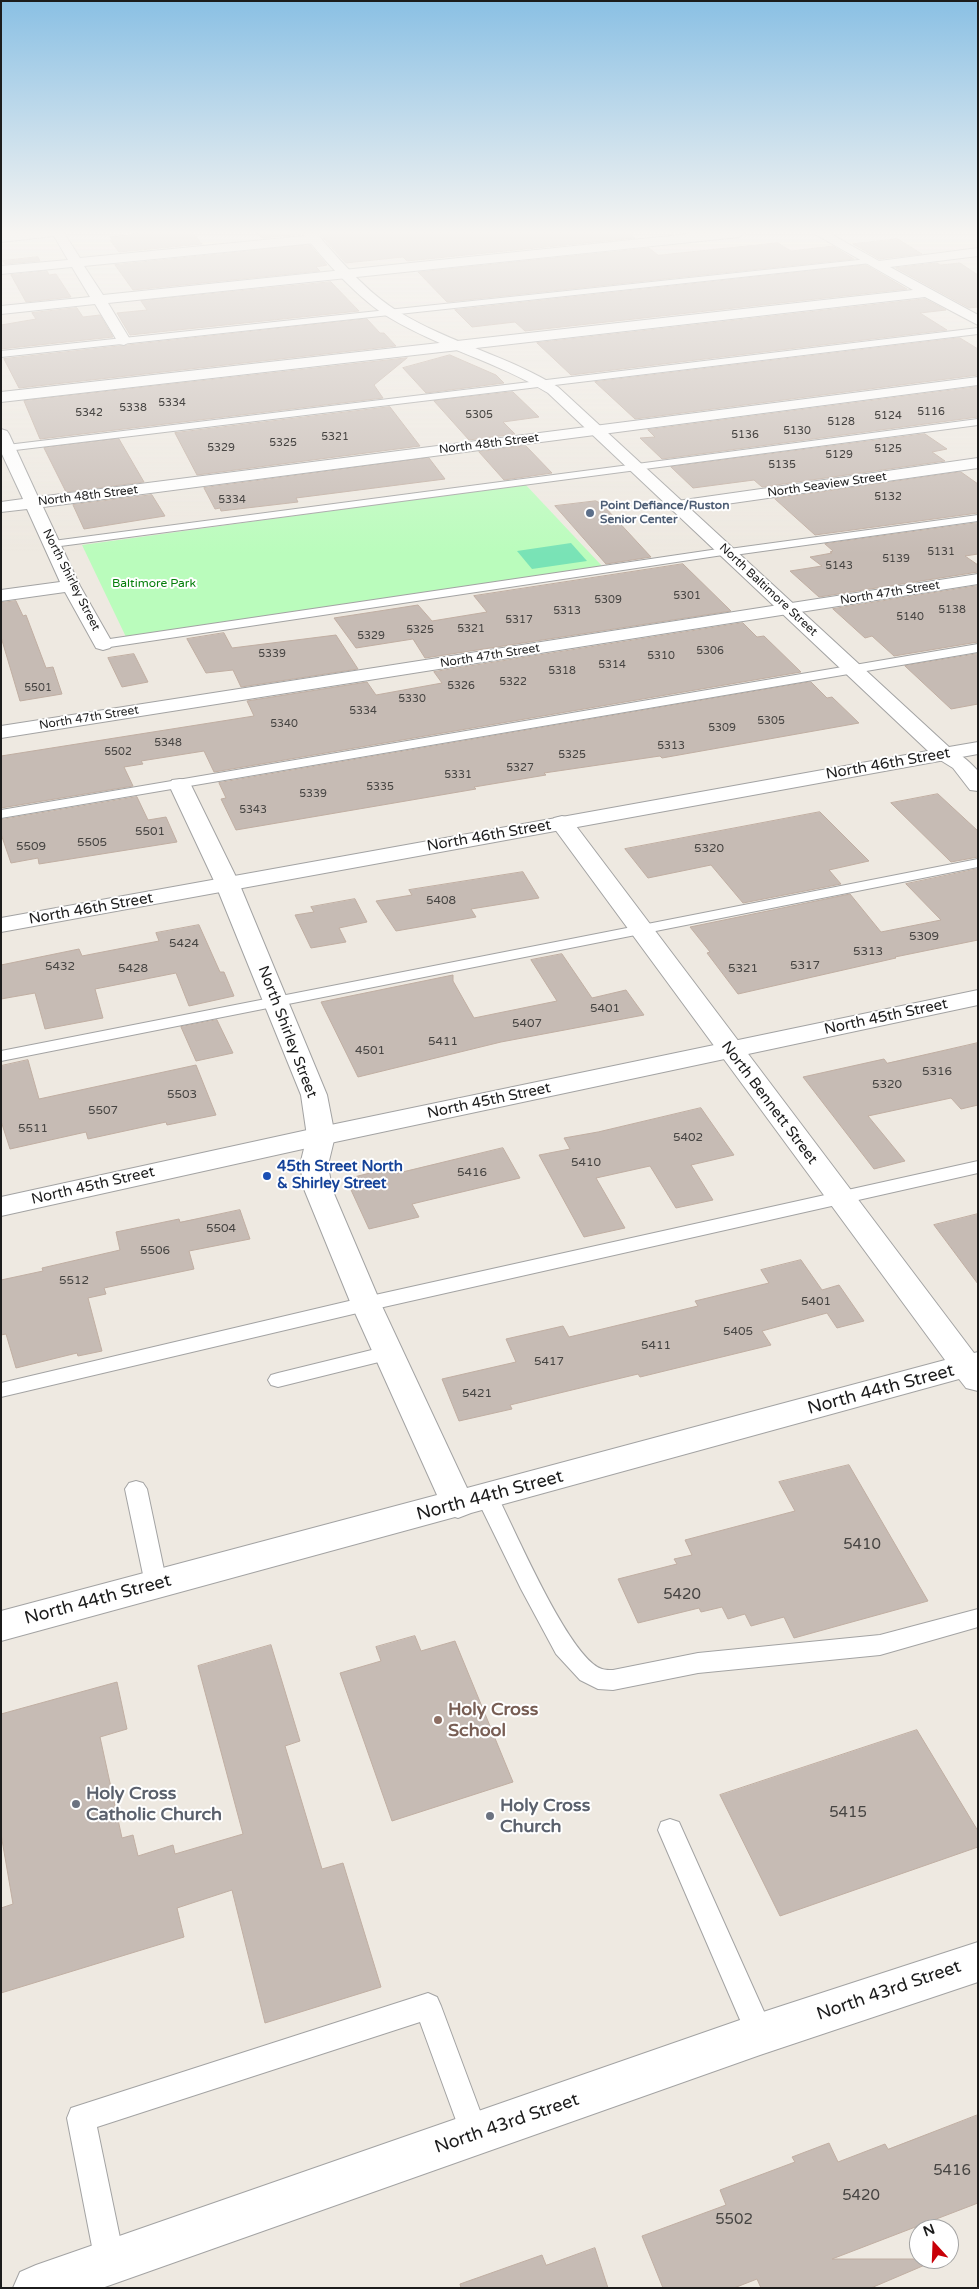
<!DOCTYPE html>
<html>
<head>
<meta charset="utf-8">
<style>
  body { margin:0 }
  #map { position:relative; width:979px; height:2289px; overflow:hidden; background:#eee9e1; font-family:"Varela Round",sans-serif }
  canvas { display:block }
  .frame { position:absolute; inset:0; border:2px solid #1c1c1c; pointer-events:none }
  .north { position:absolute; left:909px; top:2219px; width:50px; height:50px; box-sizing:border-box; background:#fff; border:1px solid #a4a4a4; border-radius:50%; rotate:340deg; font-size:14px; font-weight:700; line-height:20px; text-align:center; color:#1c1c1c }
  .north::after { content:''; display:block; margin:auto; width:18px; height:22px; background:#c80008; clip-path:polygon(50% 0,100% 100%,50% 72%,0 100%) }
</style>
</head>
<body>
<div id="map">
<canvas width="979" height="2289"></canvas>
<div class="frame"></div>
<div class="north">N</div>
</div>
<script>
const g = document.querySelector('canvas').getContext('2d');
g.lineJoin = 'round';
function paint(path, color) {
  g.fillStyle = color;
  g.fill(path, 'evenodd');
}
function strokePath(path, color, width, dash) {
  g.strokeStyle = color;
  g.lineWidth = width;
  g.lineCap = dash ? 'butt' : 'round';
  g.setLineDash(dash || []);
  g.stroke(path);
}
function drawText(font, color, halo, rows, align = 'center') {
  g.font = font + ' "Varela Round",sans-serif';
  g.lineWidth = 4;
  g.setLineDash([]);
  g.textBaseline = 'middle';
  g.strokeStyle = halo;
  g.fillStyle = color;
  for (const [text, x, y, turn = 0] of rows) {
    g.save();
    g.translate(x, y);
    g.rotate((+turn || 0) * Math.PI / 180);
    g.textAlign = isNaN(turn) ? turn : align;
    if (halo) g.strokeText(text, 0, 0);
    g.fillText(text, 0, 0);
    g.restore();
  }
}
paint(new Path2D(`
  M525,484L602,566L126,637L82,545Z`), '#bafcbc');
paint(new Path2D(`
  M571,543L587,561L532,569L517,551Z`), '#79e3b6');
const building = new Path2D(`
  M146,233H193L202,244L119,252L110,240H113L110,237Z
  M258,233H301L302,234L262,238Z
  M319,233H629L635,238L407,261L403,257L346,263Z
  M898,239L922,254L879,259L853,244Z
  M778,243L791,251L833,246L854,259L447,302L418,272L649,248L658,255Z
  M310,245L327,265L316,267L320,271L133,290L115,265Z
  M38,257L40,261L5,264L3,261Z
  M937,263L940,265L960,263L978,275V307L969,308L896,268Z
  M866,265L907,289L525,331L515,322L472,327L455,310Z
  M47,271L49,275L56,274L71,297L26,302L11,275Z
  M331,282L359,311L130,335L117,313L147,310L141,301Z
  M925,299L946,310L920,313L947,330L571,375L537,343Z
  M77,308L83,317L100,315L113,337L1,349V325L36,319L32,313Z
  M367,319L380,333H384L396,346L19,388L4,359Z
  M960,338L978,349V375L635,419L595,382Z
  M450,355L496,375L504,383L426,393L403,368Z
  M407,358L374,385L383,398L40,439L24,401Z
  M978,387V417L662,459L640,438L655,437L648,430Z
  M513,392L539,417L503,422L515,434L469,440L434,401Z
  M390,407L420,446L197,475L175,433Z
  M925,434L947,449L932,452L945,461L762,487L754,480L693,488L671,467Z
  M119,439L144,482L66,492L44,448Z
  M526,446L552,473L504,480L479,452Z
  M429,458L445,479L296,498L298,502L221,511L220,508L215,509L204,488Z
  M961,472L978,484V513L815,535L775,499Z
  M152,495L165,516L84,529L73,505Z
  M596,501L602,504L651,557L606,564L555,506Z
  M978,523V554L965,556L978,565V572L819,597L790,571L822,566L810,557L832,553L830,552L833,551L825,544Z
  M683,564L731,611L425,658L413,639L356,648L334,618L418,605L432,621L487,612L474,596Z
  M978,586V642L894,656L872,636L865,638L833,609Z
  M16,601L23,616L26,615L46,668L53,667L62,694L20,701L1,637V603Z
  M743,623L757,637L764,636L801,672L214,772L204,751L141,761L143,764L124,767L133,786L1,808V756L254,716L247,701L367,682L376,695L442,683L434,672Z
  M224,633L232,648L336,635L358,669L241,687L233,670L206,673L187,639Z
  M134,654L148,682L122,687L108,658Z
  M978,654V704L951,709L905,666Z
  M811,682L827,698L832,697L859,723L662,758L660,756L544,773L546,775L474,787L476,789L236,830L221,799L226,798L219,783Z
  M938,794L978,831V857L951,862L891,803Z
  M137,797L148,820L166,817L177,842L39,864L38,858L11,863L1,834V820Z
  M820,812L869,861L829,870L841,884L743,903L711,865L648,878L625,849Z
  M978,869V940L895,957L896,958L738,994L707,953L710,952L690,927L850,894L881,932L941,920L906,884Z
  M523,872L539,898L471,909L476,917L396,931L376,901L412,895L409,890Z
  M355,899L367,922L339,928L346,942L311,948L295,915L314,912L311,907Z
  M199,925L220,972H224L234,996L189,1006L176,973L95,989L103,1018L45,1029L35,993L1,999V965L79,949L82,956L159,941L156,933Z
  M562,954L592,998L626,990L644,1015L501,1042L358,1077L321,1002L453,975V981L474,1018L557,1001L531,960Z
  M217,1020L233,1053L196,1061L181,1027Z
  M978,1043V1105L961,1109L951,1098L868,1116L905,1161L874,1169L803,1077L884,1059L887,1063Z
  M28,1060L39,1099L196,1065L216,1115L167,1125L166,1122L88,1139L86,1132L10,1149L1,1121V1066Z
  M701,1108L734,1155L691,1165L713,1200L676,1208L650,1166L596,1178L625,1228L584,1237L539,1155L570,1149L564,1138L598,1132Z
  M503,1148L520,1178L412,1204L419,1217L369,1229L346,1179L394,1167L397,1173Z
  M240,1210L250,1239L189,1251L194,1269L104,1288L106,1294L88,1298L102,1351L78,1356L77,1353L16,1368L6,1334L1,1335V1280L43,1271L42,1268L120,1250L116,1232L179,1219L180,1222Z
  M978,1214V1284L934,1225Z
  M801,1260L822,1290L839,1285L864,1321L837,1328L827,1313L762,1331L771,1345L640,1377L638,1374L510,1405L512,1409L459,1421L442,1379L516,1362L506,1339L563,1326L569,1337L698,1306L695,1301L769,1283L761,1270Z
  M849,1465L928,1601L794,1638L784,1617L751,1626L745,1614L728,1619L722,1607L701,1612L699,1608L638,1623L618,1579L677,1564L674,1559L692,1555L685,1540L795,1511L779,1482Z
  M415,1636L421,1651L455,1641L513,1782L392,1821L340,1673L381,1661L376,1647Z
  M271,1645L300,1741L285,1746L322,1869L343,1863L381,1987L265,2023L232,1890L177,1908L184,1937L1,1993V1908L13,1904L1,1834V1714L117,1682L127,1729L100,1737L122,1838L133,1835L138,1856L173,1845L175,1854L243,1834L198,1666Z
  M917,1730L978,1831V1847L780,1916L720,1795Z
  M978,2115V2203L832,2259H939L871,2288H761L757,2279L734,2288H663L642,2236L726,2205L720,2190L795,2162L792,2157L829,2143L838,2162L885,2144L888,2149Z
  M595,2248L608,2288H461L460,2284L542,2255L546,2265Z`);
paint(building, '#c6bbb4');
strokePath(building, '#c0aea2', 1);
const service = new Path2D(`
  M868,259L872,261L871,263L1,357V351Z
  M978,328V334L7,451L2,448L7,445Z
  M978,419V425L53,547L47,544L53,541Z
  M978,515V521L727,556L723,555L103,648L97,644L103,640L725,548L729,549Z
  M978,644V652L1,818V810Z
  M978,859V867L1,1061V1051Z
  M978,1161V1173L366,1311L1,1397V1383L366,1297Z
  M388,1346L395,1348L398,1353L395,1358L278,1387L271,1385L268,1380L271,1375L278,1373Z
  M136,1481L143,1483L147,1489L167,1584L164,1590L156,1593L148,1590L145,1584L125,1489L129,1483Z
  M487,1489L495,1491C513,1525 569,1659 602,1669C605,1670 610,1670 613,1670L698,1653L880,1635L978,1609V1627L880,1655L698,1673L613,1690L598,1689L580,1680L556,1654L521,1589L476,1497L479,1491Z
  M670,1819L679,1822L770,2025L773,2034L770,2043L760,2047L750,2043L658,1830L661,1822Z
  M428,1993L437,1997L441,2006L489,2135L485,2145L475,2149L465,2145L420,2022L97,2127L125,2262L120,2272L110,2277L100,2272L95,2262L67,2118L71,2108Z`);
const minor = new Path2D(`
  M64,233L80,258L315,235L321,239L315,243L84,266L103,295L699,233H745L739,237L108,303L131,341L124,345L119,344L95,304L1,314V306L90,297L72,267L1,274V266L68,260L54,236L1,242V234Z
  M813,233H829L879,261L978,248V256L890,267L978,315V325L925,297L1,402V392L913,290Z
  M978,377V385L43,507L80,586L113,644L110,648L103,650L96,648L65,592L1,601V590L60,582L27,509L1,512V502L23,499L1,452V429L7,431L9,434L38,497Z
  M978,458V468L677,511L671,510L669,506L671,502L677,501Z
  M978,574V584L1,738V726Z
  M944,748C958,751 968,760 978,771V791L970,790L953,768L937,758L933,754L937,750Z
  M180,779L188,780L191,785L239,883L327,1095L335,1136L328,1165L332,1189L381,1304L467,1488L945,1360L554,828L551,823L554,818L562,816L570,818L974,1353L978,1352V1391L966,1388L959,1379L471,1513L458,1518L455,1517L1,1641V1611L437,1495L351,1304L304,1189L300,1165L307,1136L301,1095L215,883L169,785L172,780Z
  M978,1942V1982L760,2055L102,2288H13L20,2272L36,2265L760,2013Z`);
const tertiary = new Path2D(`
  M303,233H316C341,261 367,293 399,312C450,343 508,356 558,387L949,747L978,742V754L1,932V918L928,751L548,393C498,362 440,348 390,318C361,301 323,260 303,233Z
  M978,990V1005L321,1145L1,1216V1197L321,1127Z`);
strokePath(service, '#a3a3a3', 2);
strokePath(minor, '#a3a3a3', 2);
strokePath(tertiary, '#a3a3a3', 2);
paint(service, '#fff');
paint(minor, '#fff');
paint(tertiary, '#fff');
const sky = g.createLinearGradient(0, 0, 0, 554);
sky.addColorStop(0, '#8ac0e4');
sky.addColorStop(0.42, '#f7f5f2');
sky.addColorStop(1, '#f7f5f200');
g.fillStyle = sky;
g.fillRect(0, 0, 979, 554);
for (const [x, y, r, color] of [
  [590,513,5,"#5c6f8a"],
  [267,1176,5,"#1a4fb4"],
  [438,1720,5,"#8d6e63"],
  [76,1804,5,"#6b7280"],
  [490,1816,5,"#6b7280"]
]) {
  const dot = new Path2D();
  dot.arc(x, y, r, 0, 2 * Math.PI);
  g.fillStyle = color;
  g.fill(dot);
  strokePath(dot, '#fff', 2);
}
drawText('11px', '#464442', null, [
  ["5334",172,403],
  ["5338",133,408],
  ["5116",931,412],
  ["5342",89,413],
  ["5305",479,415],
  ["5124",888,416],
  ["5128",841,422],
  ["5130",797,431],
  ["5136",745,435],
  ["5321",335,437],
  ["5325",283,443],
  ["5329",221,448],
  ["5125",888,449],
  ["5129",839,455],
  ["5135",782,465],
  ["5132",888,497],
  ["5334",232,500],
  ["5131",941,552],
  ["5139",896,559],
  ["5143",839,566],
  ["5301",687,596],
  ["5309",608,600],
  ["5138",952,610],
  ["5313",567,611],
  ["5140",910,617],
  ["5317",519,620],
  ["5321",471,629],
  ["5325",420,630],
  ["5329",371,636],
  ["5306",710,651],
  ["5339",272,654],
  ["5310",661,656],
  ["5314",612,665],
  ["5318",562,671],
  ["5322",513,682],
  ["5326",461,686],
  ["5501",38,688],
  ["5330",412,699],
  ["5334",363,711],
  ["5305",771,721],
  ["5340",284,724],
  ["5309",722,728],
  ["5348",168,743],
  ["5313",671,746],
  ["5502",118,752],
  ["5325",572,755],
  ["5327",520,768],
  ["5331",458,775],
  ["5335",380,787],
  ["5339",313,794],
  ["5343",253,810]
]);
drawText('12px', '#1c1c1c', '#fff', [
  ["North 48th Street",489,444,-7],
  ["North Seaview Street",827,485,-8],
  ["North 48th Street",88,496,-7],
  ["North Shirley Street",71,580,63],
  ["North Baltimore Street",768,590,43],
  ["North 47th Street",890,593,-9],
  ["North 47th Street",490,656,-9],
  ["North 47th Street",89,718,-9]
]);
drawText('bold 12px', '#4e5e75', '#fff', [
  ["Point Defiance/Ruston",600,506],
  ["Senior Center",600,520]
], 'left');
drawText('12px', '#057f0a', '#fff', [
  ["Baltimore Park",154,584]
]);
drawText('12px', '#464442', null, [
  ["5501",150,832],
  ["5505",92,843],
  ["5509",31,847],
  ["5320",709,849],
  ["5408",441,901],
  ["5309",924,937],
  ["5424",184,944],
  ["5313",868,952],
  ["5317",805,966],
  ["5432",60,967],
  ["5428",133,969],
  ["5321",743,969],
  ["5401",605,1009],
  ["5407",527,1024],
  ["5411",443,1042],
  ["4501",370,1051],
  ["5316",937,1072],
  ["5320",887,1085],
  ["5503",182,1095],
  ["5507",103,1111],
  ["5511",33,1129],
  ["5402",688,1138],
  ["5410",586,1163],
  ["5416",472,1173],
  ["5504",221,1229],
  ["5506",155,1251],
  ["5512",74,1281],
  ["5401",816,1302],
  ["5405",738,1332],
  ["5411",656,1346],
  ["5417",549,1362],
  ["5421",477,1394]
]);
drawText('15px', '#1c1c1c', '#fff', [
  ["North 46th Street",888,764,-10],
  ["North 46th Street",489,836,-10],
  ["North 46th Street",91,909,-10],
  ["North 45th Street",886,1017,-12],
  ["North Shirley Street",287,1032,69],
  ["North 45th Street",489,1101,-12],
  ["North Bennett Street",769,1103,53],
  ["North 45th Street",93,1186,-13]
]);
drawText('bold 15px', '#164399', '#fff', [
  ["45th Street North",277,1167],
  ["& Shirley Street",277,1184]
], 'left');
drawText('15px', '#464442', null, [
  ["5410",862,1545],
  ["5420",682,1595],
  ["5415",848,1813],
  ["5416",952,2171],
  ["5420",861,2196],
  ["5502",734,2220]
]);
drawText('18px', '#1c1c1c', '#fff', [
  ["North 44th Street",881,1390,-15],
  ["North 44th Street",490,1496,-15],
  ["North 44th Street",98,1600,-15],
  ["North 43rd Street",889,1991,-19],
  ["North 43rd Street",507,2124,-19]
]);
drawText('bold 18px', '#785e54', '#fff', [
  ["Holy Cross",448,1710],
  ["School",448,1731]
], 'left');
drawText('bold 18px', '#5b616d', '#fff', [
  ["Holy Cross",86,1794],
  ["Catholic Church",86,1815],
  ["Holy Cross",500,1806],
  ["Church",500,1827]
], 'left');
</script>
</body>
</html>
